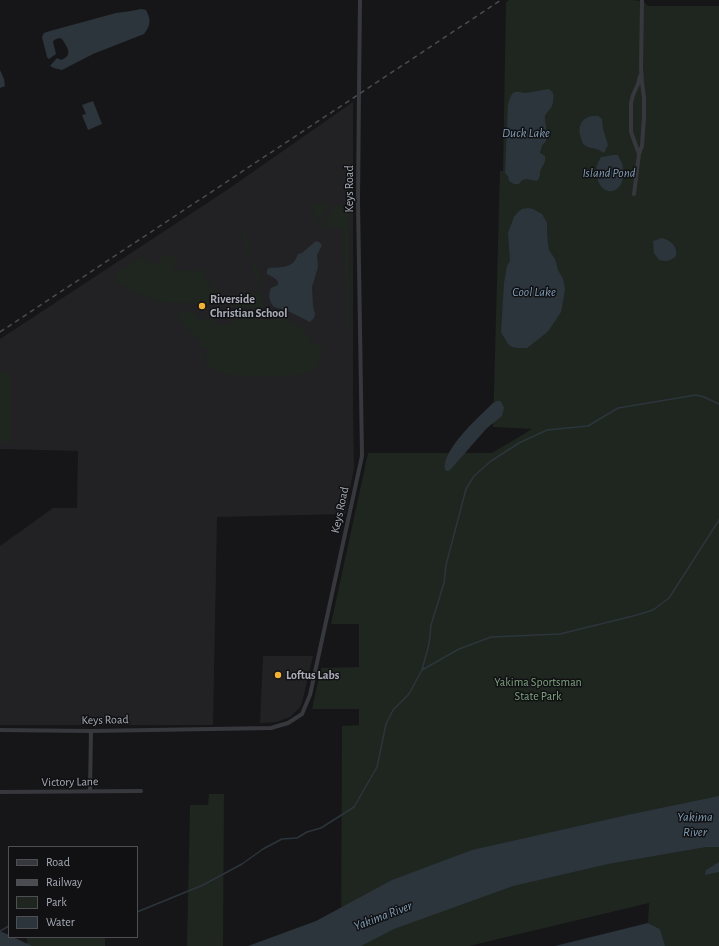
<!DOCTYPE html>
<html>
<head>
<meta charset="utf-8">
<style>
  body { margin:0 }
  #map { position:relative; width:719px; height:946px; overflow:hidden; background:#161618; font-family:"Alegreya Sans",sans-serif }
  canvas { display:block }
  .legend { position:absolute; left:8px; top:846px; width:130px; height:92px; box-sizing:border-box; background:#111113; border:1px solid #4d4f55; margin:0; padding:5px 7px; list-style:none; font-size:12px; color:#a8adb8 }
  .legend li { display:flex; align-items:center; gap:8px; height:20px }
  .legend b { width:20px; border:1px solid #4d4f55 }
</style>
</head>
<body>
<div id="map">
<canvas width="719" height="946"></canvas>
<ul class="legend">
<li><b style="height:5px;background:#37383d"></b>Road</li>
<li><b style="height:5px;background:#4a4c52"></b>Railway</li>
<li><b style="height:11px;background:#1e261f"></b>Park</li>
<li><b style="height:11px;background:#2c353c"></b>Water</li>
</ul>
</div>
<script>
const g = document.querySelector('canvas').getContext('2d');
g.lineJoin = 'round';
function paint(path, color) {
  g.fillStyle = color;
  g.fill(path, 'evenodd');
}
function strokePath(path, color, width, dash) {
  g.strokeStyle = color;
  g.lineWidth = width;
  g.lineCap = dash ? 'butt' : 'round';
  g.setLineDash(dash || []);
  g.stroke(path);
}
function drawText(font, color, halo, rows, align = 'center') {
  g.font = font + ' "Alegreya Sans",sans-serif';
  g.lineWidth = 3;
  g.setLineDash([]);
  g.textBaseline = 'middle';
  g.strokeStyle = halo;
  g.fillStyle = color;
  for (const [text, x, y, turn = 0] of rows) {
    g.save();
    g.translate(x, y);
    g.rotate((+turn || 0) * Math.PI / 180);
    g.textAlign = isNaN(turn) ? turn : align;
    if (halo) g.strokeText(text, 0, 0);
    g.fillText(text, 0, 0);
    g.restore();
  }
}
paint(new Path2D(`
  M353,102V404L354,468L345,514L217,517L213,725H0V546L53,508H77L78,451L0,449V339L227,190Z
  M263,656H313L302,703L300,707L290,717L277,722L260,723Z`), '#222225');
paint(new Path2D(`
  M509,0H631L643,1L648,6H719V946H665L660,929L648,923L649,903L469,946H341L342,726L359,725V709H312L321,668L359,667V624H331L368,453H492L532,429L493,427L500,171H503L506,2Z
  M311,204H328L318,223Z
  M348,205L349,330H346L344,228L333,227L326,228L323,225L334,206Z
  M242,232L246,237L248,243L247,245L249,246L250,250V253L248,254L240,233Z
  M144,255H146L145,260L147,263H160V257C165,255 171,256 176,256L177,258L179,259V261H173L174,271L195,270L203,272L209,284L214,288L217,295L218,303L203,304L164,302L148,298L116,282V275Z
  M254,263L257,269L259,270L262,287V309L261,308V309L235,307L237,300L259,291L260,299L261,289L251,264Z
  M195,312L200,320L214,319V325C221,325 229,327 235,321C235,317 237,315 241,313L245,314L260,321L268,319L276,318L289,321L300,327L314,345L320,344L322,347L319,364L309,372L303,374L292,376H242L229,375L222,373L206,364L205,360L208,348L200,347L201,343L178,319V313Z
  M0,371H5L11,377V438L7,442H0Z
  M209,794H224L223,946H187L190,805H208Z
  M27,937H105V946H27Z`), '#1e261f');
paint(new Path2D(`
  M141,9L146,10C151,20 151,25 144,34L93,54L62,70L54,68L50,66L57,58L61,60C74,55 67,47 62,39L59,38L54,40L53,42L56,54L49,59L47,57L42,37L44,33L50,31L116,13L131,11Z
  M0,70L4,79L5,86L0,88Z
  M549,89L553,93C554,97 553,105 551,108C548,112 544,114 545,119C545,127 551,140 542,145L540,153L545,156C546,164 542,165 540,172C540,176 540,177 537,181L527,179L522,180L519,184H514L509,181L508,176L505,173L508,105C509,101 510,96 513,93C517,90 522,93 526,93C533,92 541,90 549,89Z
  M93,101L102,124L88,130L82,115L86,114L82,105Z
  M592,116H598L602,119L603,129L608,145L604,153C603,153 600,150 599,150C594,148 587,148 583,144C583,143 581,139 581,138C577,127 581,118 592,116Z
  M613,155H618C619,158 621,161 622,163C623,166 623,170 623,173C624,194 602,199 597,177C595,170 597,163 601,157Z
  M528,208L533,209L542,214L547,223V233L548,244L549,250L555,259L558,270L563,279L565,289L564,296L561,312L549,330L545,334L527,348H517L512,347L508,344L505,339L501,332L504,283L507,266L510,261L508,233L514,217L518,212L522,209Z
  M662,238C670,240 678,246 676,256C671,261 666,262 659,260L654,253L653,241Z
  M316,241L319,242L322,245L317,255L318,267L312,287L313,306L315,314L314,318L310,322L288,311L274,307L271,303L269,297L270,291L271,288L278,285V282L276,279L267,274V270L269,268C282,267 293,269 298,254L302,253Z
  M497,401H500L502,403L504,408L502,416L487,428L450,470L448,471L445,470C441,450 479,417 493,403Z
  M719,796V847H706L608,864L513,886L394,929L361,946H248L316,921L392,880L472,850L632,814Z
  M719,862V872L705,875L706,870Z
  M648,923L660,929L665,946H555Z
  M0,931L9,935V937H13L32,946H0Z`), '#2c353c');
strokePath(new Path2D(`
  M422,670L429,644L431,625L444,583L446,565L466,489L474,476L491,461L519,443L547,430L588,426L618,408L696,395L704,397L719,404
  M137,912L203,885L242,864L263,849L282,839L297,838L307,832L321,828L354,807L377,767L386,724L393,710L409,694L422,670L459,649L491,637L560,634L637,615L653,610L669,598L719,520
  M0,931L9,926`), '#2c353c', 1.5);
strokePath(new Path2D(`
  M639,154L631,132V103L633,95L638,84L640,76
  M634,194L639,154L642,146L644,117V98L642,82L641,68L642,0
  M0,730L91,731L271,728L288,723L302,714L310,695L362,456L358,201L359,94L360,0
  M90,791L91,731
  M0,792L141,791`), '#37383d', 4);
strokePath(new Path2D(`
  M0,332L501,0`), '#4a4c52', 1.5, [5, 4]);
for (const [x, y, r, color] of [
  [202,306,4,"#f2b134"],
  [278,675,4,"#f2b134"]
]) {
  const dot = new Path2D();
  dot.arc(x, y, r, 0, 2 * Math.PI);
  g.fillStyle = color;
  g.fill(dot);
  strokePath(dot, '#111113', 1.5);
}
drawText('12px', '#a8adb8', '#111113', [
  ["Keys Road",349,189,-90],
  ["Keys Road",340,510,-78],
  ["Keys Road",105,720,-1],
  ["Victory Lane",70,782,-1]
]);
drawText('bold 12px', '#a8adb8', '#111113', [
  ["Riverside",210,299],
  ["Christian School",210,313],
  ["Loftus Labs",286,675]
], 'left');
drawText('12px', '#7fa381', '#111113', [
  ["Yakima Sportsman",538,682],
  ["State Park",538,696]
]);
drawText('italic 13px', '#7f9bb3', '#111113', [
  ["Duck Lake",526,133],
  ["Island Pond",609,173],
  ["Cool Lake",534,292],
  ["Yakima",695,817],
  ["River",695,832],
  ["Yakima River",383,916,-21]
]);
</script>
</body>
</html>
